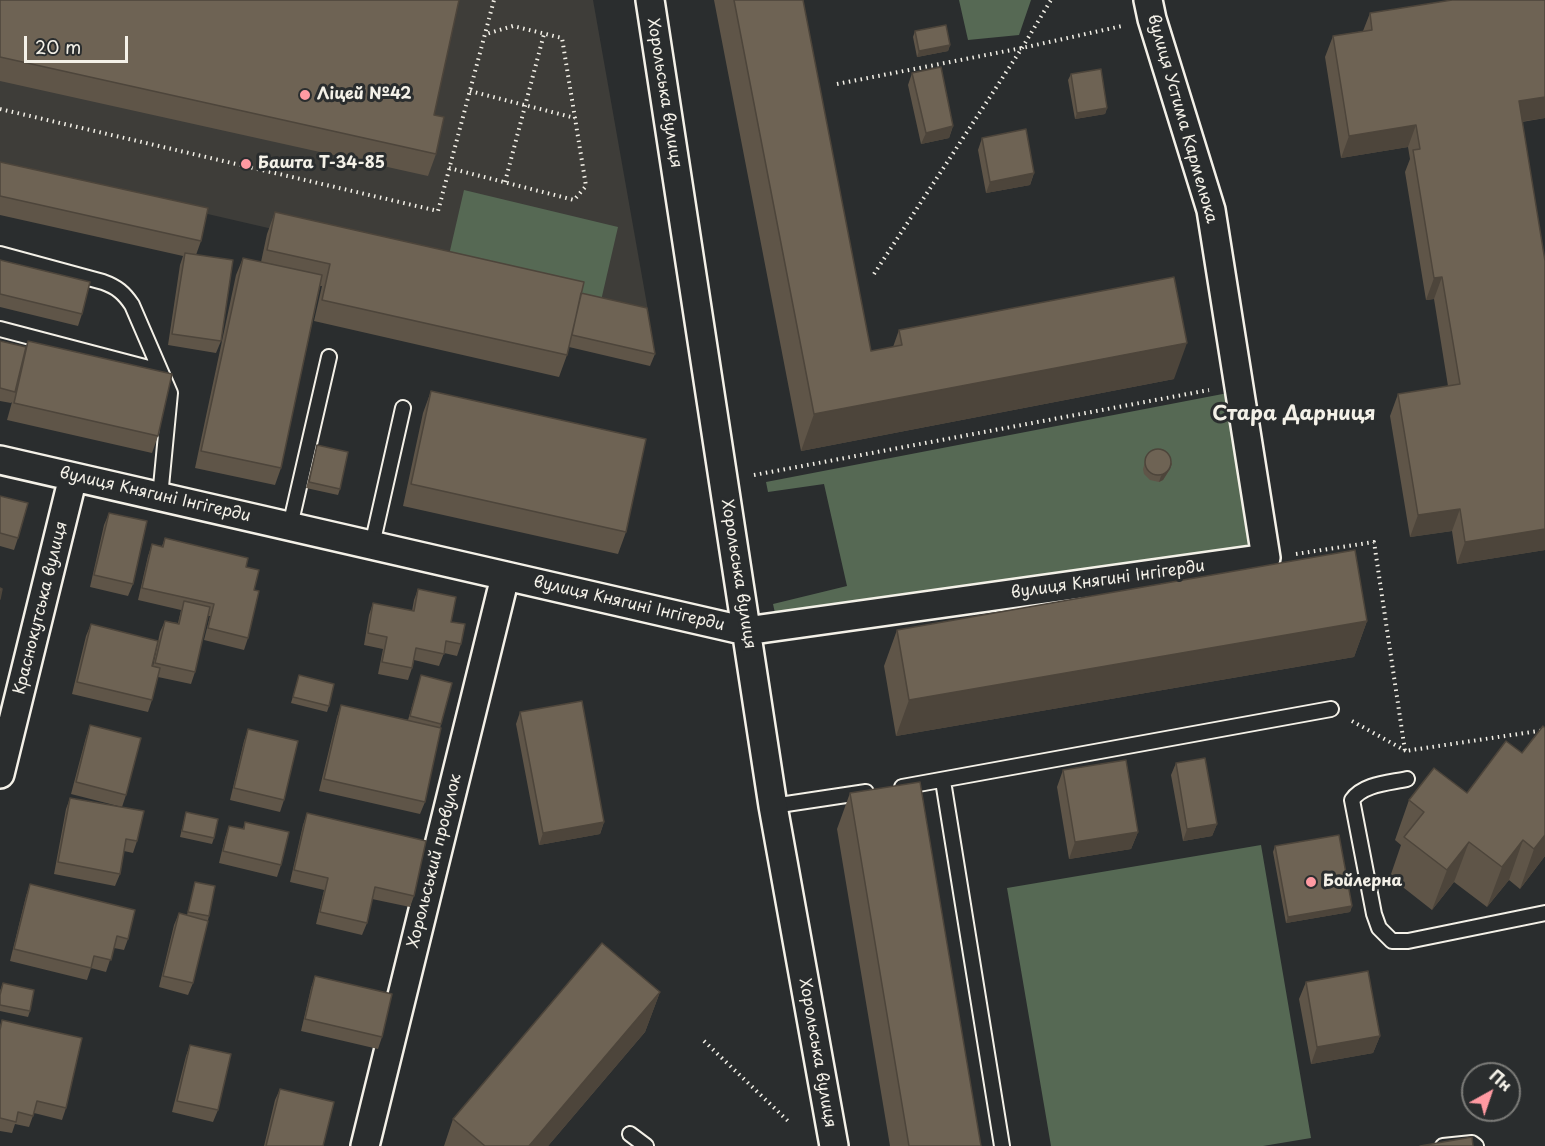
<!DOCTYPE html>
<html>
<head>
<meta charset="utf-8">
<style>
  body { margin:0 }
  #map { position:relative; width:1545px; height:1146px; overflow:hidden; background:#2a2d2e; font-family:"Playpen Sans",sans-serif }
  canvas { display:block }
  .north { position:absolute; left:1461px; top:1062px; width:60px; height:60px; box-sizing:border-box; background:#2a2d2e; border:2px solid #7b7b78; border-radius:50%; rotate:40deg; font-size:16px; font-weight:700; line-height:24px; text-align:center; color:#f4f1e8 }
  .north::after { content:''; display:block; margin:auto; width:21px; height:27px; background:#ff9aa2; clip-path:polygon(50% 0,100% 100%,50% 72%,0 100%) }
  .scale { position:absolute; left:24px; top:36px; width:104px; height:27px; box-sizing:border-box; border:3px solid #f4f1e8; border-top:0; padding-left:8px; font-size:18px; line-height:21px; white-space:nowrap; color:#f4f1e8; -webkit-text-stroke:4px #2a2d2e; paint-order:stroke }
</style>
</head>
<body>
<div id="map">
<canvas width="1545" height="1146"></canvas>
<div class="north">Пн</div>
<div class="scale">20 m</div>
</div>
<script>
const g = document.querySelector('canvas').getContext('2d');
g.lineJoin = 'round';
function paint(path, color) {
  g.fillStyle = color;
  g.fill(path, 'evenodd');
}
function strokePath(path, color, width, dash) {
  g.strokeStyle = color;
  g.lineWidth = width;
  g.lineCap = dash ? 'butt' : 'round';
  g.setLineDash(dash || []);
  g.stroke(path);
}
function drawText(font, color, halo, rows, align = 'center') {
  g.font = font + ' "Playpen Sans",sans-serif';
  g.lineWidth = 6;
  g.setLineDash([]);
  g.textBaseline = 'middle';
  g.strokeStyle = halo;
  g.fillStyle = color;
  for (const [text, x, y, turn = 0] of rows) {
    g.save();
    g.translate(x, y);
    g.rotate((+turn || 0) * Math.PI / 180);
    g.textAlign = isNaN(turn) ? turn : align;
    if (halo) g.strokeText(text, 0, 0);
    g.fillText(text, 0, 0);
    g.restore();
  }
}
paint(new Path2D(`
  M0,0H593L649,316L0,166Z`), '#3e3d39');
paint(new Path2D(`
  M959,0H1031L1019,35L968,40Z
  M464,190L618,227L600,305L446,268Z
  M1233,392L1255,545L776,618L773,604L847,586L824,484L768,492L766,482Z
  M1261,845L1311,1138L1263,1146H1051L1007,888Z`), '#566954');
const lane = new Path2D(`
  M0,254L103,282C117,287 124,293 132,305L170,393L160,497
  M0,329L160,371
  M290,526L329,357
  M372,545L403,408
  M1407,779C1389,783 1363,784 1352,800L1374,914L1379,928L1392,941H1408L1545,913
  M943,781L1002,1146
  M902,787L1331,709
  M773,806L866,792
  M630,1134L646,1146
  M1443,1146L1472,1143L1476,1146`);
const street = new Path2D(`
  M650,0L773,806L834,1146
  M0,460L746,631L1266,558L1211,210L1152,19L1148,0
  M0,774L73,477
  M365,1146L505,577`);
strokePath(lane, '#f4f1e8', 18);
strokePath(street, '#f4f1e8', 32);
strokePath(new Path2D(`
  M837,84L1022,48L1122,26
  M470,91L575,118
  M0,109L438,211L494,0
  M449,168L574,200L586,186L562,38L513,26L486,34
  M505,182L544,34
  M874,274L1022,48L1051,0
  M754,475L1209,390
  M1296,554L1374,542L1405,751L1545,730
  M1352,721L1406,751
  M704,1041L788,1121`), '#f4f1e8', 4, [1.5, 4.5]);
strokePath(lane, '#2a2d2e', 14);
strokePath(street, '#2a2d2e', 27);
paint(new Path2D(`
  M0,0L434,115L436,154L428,176L0,81Z
  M714,0H803L871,351L893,347L899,330L1174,379L801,451Z
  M1545,0V118L1522,122L1545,261V550L1457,564L1452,531L1410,537L1390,416L1398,394L1448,386L1434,299L1426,300L1405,172L1410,159L1408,147L1341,158L1325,57L1333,36L1363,31L1370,13Z
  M915,31L950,45L948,51L917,57L913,37Z
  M912,73L953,126L949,138L921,144L908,85Z
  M1071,74L1107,108L1105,114L1075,119L1068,80Z
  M982,138L1034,173L1030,185L986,193L978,150Z
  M0,162L201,241L196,255L221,341L216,353L168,345L180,265L183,256L0,215Z
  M275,212L581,293L655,354L650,366L569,347L567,355L559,377L314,321L322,286H320L281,468L275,485L195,468L236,275L243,258L261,262L267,234Z
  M0,260L82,314L78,326L0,307Z
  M0,341L26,347L28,341L158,436L152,453L7,420L12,402L11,403L0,401Z
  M431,391L626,532L618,554L403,506L423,413Z
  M317,445L340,489L338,495L306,488Z
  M1147,455L1172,463L1170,469L1163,480L1159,482L1150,480L1144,474L1143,469Z
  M0,496L18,538L14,550L0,546Z
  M109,513L133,584L128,596L90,587L104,525Z
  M165,538L246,567L254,590L248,638L244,650L204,640L210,616H208L195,672L191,684L158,677L152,700L148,712L72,694L86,636L91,624L153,666L160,632L165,621L178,623L181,610L138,600L148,556L152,544L162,546Z
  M418,589L451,622L461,644L457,656L444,653L439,666L414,660L412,668L408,680L378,674L383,649L364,645L369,615L373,603L412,611L414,600Z
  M1367,621L1354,657L896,736L884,666L897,630Z
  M299,675L329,706L327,712L291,703Z
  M421,675L441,724L425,802L420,814L319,791L337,717L341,705L408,720Z
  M520,712L604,822L600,834L539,845L516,724Z
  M90,725L126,795L122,807L71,794L86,737Z
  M1545,728V856L1520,889L1509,880L1487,907L1454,882L1432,910L1390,877L1401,845L1395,840L1409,800L1467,793L1522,753Z
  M248,729L284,800L280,812L230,800L244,741Z
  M1176,763L1217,824L1212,836L1183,841L1171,775Z
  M1063,770L1138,832L1131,849L1069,859L1057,787Z
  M850,793L981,1146H890L837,829Z
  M70,798L137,841L133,853L124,851L120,874L115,886L54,874L66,809Z
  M186,812L214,838L212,844L180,837Z
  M307,813L414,896L410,907L372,899L367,923L362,935L316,924L324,890L290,882L303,825Z
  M245,822L281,865L277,877L219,863L225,838L229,826L243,829Z
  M1275,846L1352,906L1350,912L1286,923L1273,852Z
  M195,882L209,916L193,983L188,995L159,987L174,925L179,913L187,915Z
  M30,884L128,939L124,950L114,948L106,972L91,968L87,980L10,961L26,896Z
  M315,976L382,1037L378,1049L301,1031L311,988Z
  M1306,982L1380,1036L1373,1053L1311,1064L1299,999Z
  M3,983L30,1011L28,1017L0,1011V991Z
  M660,992L645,1032L548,1146H444L453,1119Z
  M2,1020L66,1108L62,1120L34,1113L29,1127L15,1124L12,1133L0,1131V1026Z
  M190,1045L218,1110L213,1122L172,1112L186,1056Z
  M280,1089L323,1146H264L275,1100Z`), '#5f5548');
paint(new Path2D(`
  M950,45L948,51L917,57L919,51Z
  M1545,97V118L1511,123L1519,101Z
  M1107,108L1105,114L1075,119L1077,113Z
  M1416,125L1408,147L1341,158L1349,136Z
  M953,126L949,138L921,144L926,133Z
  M1034,173L1030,185L986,193L990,182Z
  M1442,277L1434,299L1426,300L1434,278Z
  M1187,343L1174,379L801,451L814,414Z
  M1172,463L1170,469L1163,480L1159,482L1161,476Z
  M1460,509L1452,531L1410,537L1418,515Z
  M1545,529V550L1457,564L1465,542Z
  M1367,621L1354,657L896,736L909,700Z
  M604,822L600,834L539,845L543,833Z
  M1217,824L1212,836L1183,841L1187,829Z
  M1138,832L1131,849L1069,859L1075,842Z
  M1545,835V856L1520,889L1534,849Z
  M1523,840L1509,880L1487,907L1502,867Z
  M1469,842L1454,882L1432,910L1447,870Z
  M1352,906L1350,912L1286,923L1288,917Z
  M660,992L645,1032L548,1146H529Z
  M1380,1036L1373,1053L1311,1064L1317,1047Z`), '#4d453b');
const building = new Path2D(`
  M0,0H459L434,115L444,117L436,154L0,57Z
  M734,0H803L871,351L902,345L899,330L1174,277L1187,343L814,414Z
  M1452,0H1545V97L1519,101L1545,261V529L1465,542L1460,509L1418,515L1398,394L1460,384L1442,277L1434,278L1413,150L1420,149L1416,125L1349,136L1333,36L1372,30L1370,13Z
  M946,25L950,45L919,51L915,31Z
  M941,67L953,126L926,133L912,73Z
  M1101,69L1107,108L1077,113L1071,74Z
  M1026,129L1034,173L990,182L982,138Z
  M0,162L208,208L201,241L0,196Z
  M275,212L584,282L567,355L322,300L330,264L267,250Z
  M185,253L233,260L221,341L172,334Z
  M243,258L322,275L281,468L201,451Z
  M0,260L90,282L82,314L0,294Z
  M581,293L647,308L655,354L572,335Z
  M0,341L26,347L15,392L0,388Z
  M28,341L172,374L158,436L14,403Z
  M431,391L646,439L626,532L411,484Z
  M317,445L348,452L340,489L309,482Z
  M1145 462a13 13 0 1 1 26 0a13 13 0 1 1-26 0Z
  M0,496L28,503L18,538L0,533Z
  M109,513L147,521L133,584L94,575Z
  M165,538L248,558L246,567L259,570L254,590L259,591L248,638L208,628L214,604L142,588L152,544L163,547Z
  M1355,550L1367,621L909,700L897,630Z
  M0,588L2,589L0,599Z
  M418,589L456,597L451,622L465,624L461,644L446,641L444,654L416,648L412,668L382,662L387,637L368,633L373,603L414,611Z
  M184,601L210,607L195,672L155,663L165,621L179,624Z
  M91,624L158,641L152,666L160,668L152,700L77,682Z
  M299,675L334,684L329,706L293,697Z
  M421,675L452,683L441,724L410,716Z
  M582,701L604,822L543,833L520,712Z
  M341,705L441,728L425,802L324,779Z
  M90,725L141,738L126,795L76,782Z
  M1543,726L1545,728V835L1534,849L1523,840L1502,867L1469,842L1447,870L1404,837L1424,812L1409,800L1434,768L1467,793L1506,741L1522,753Z
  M248,729L298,741L284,800L234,788Z
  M1205,758L1217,824L1187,829L1176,763Z
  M1126,760L1138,832L1075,842L1063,770Z
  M920,782L981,1146H909L850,793Z
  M70,798L144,811L137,841L126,839L120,874L58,862Z
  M186,812L218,819L214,838L182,831Z
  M307,813L426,841L414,896L375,887L367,923L320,912L328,878L294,870Z
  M245,822L289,832L281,865L223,851L229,826L244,829Z
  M1339,835L1352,906L1288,917L1275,846Z
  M195,882L215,886L209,916L188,912Z
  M30,884L135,910L128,939L117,936L111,960L94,956L91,968L14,949Z
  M179,913L208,921L193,983L163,976Z
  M602,943L660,992L529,1146H485L453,1119Z
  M1368,971L1380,1036L1317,1047L1306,982Z
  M315,976L392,994L382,1037L305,1019Z
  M3,983L34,990L30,1011L0,1005V995Z
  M2,1020L82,1038L66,1108L37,1101L33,1116L18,1112L16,1122L0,1118V1030Z
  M190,1045L231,1054L218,1110L177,1101Z
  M280,1089L334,1102L323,1146H266Z
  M1472,1137L1473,1146H1420Z`);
paint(building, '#6e6354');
strokePath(building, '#4d453b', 1.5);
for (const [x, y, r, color] of [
  [305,95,6,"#ff9aa2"],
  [246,164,6,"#ff9aa2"],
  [1311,882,6,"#ff9aa2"]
]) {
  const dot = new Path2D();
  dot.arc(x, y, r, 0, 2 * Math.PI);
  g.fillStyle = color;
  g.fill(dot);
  strokePath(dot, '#2a2d2e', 2);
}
drawText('16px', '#f4f1e8', '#2a2d2e', [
  ["Хорольська вулиця",664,93,81],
  ["вулиця Устима Кармелюка",1182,119,74],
  ["вулиця Княгині Інгігерди",155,495,13],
  ["Хорольська вулиця",738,574,81],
  ["вулиця Княгині Інгігерди",1108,580,-8],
  ["вулиця Княгині Інгігерди",629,604,13],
  ["Краснокутська вулиця",41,608,-76],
  ["Хорольський провулок",435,861,-76],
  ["Хорольська вулиця",817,1053,80]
]);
drawText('bold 16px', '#f4f1e8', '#2a2d2e', [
  ["Ліцей №42",317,95],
  ["Башта Т-34-85",258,164],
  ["Бойлерна",1323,882]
], 'left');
drawText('bold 20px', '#f4f1e8', '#2a2d2e', [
  ["Стара Дарниця",1294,414]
]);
</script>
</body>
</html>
